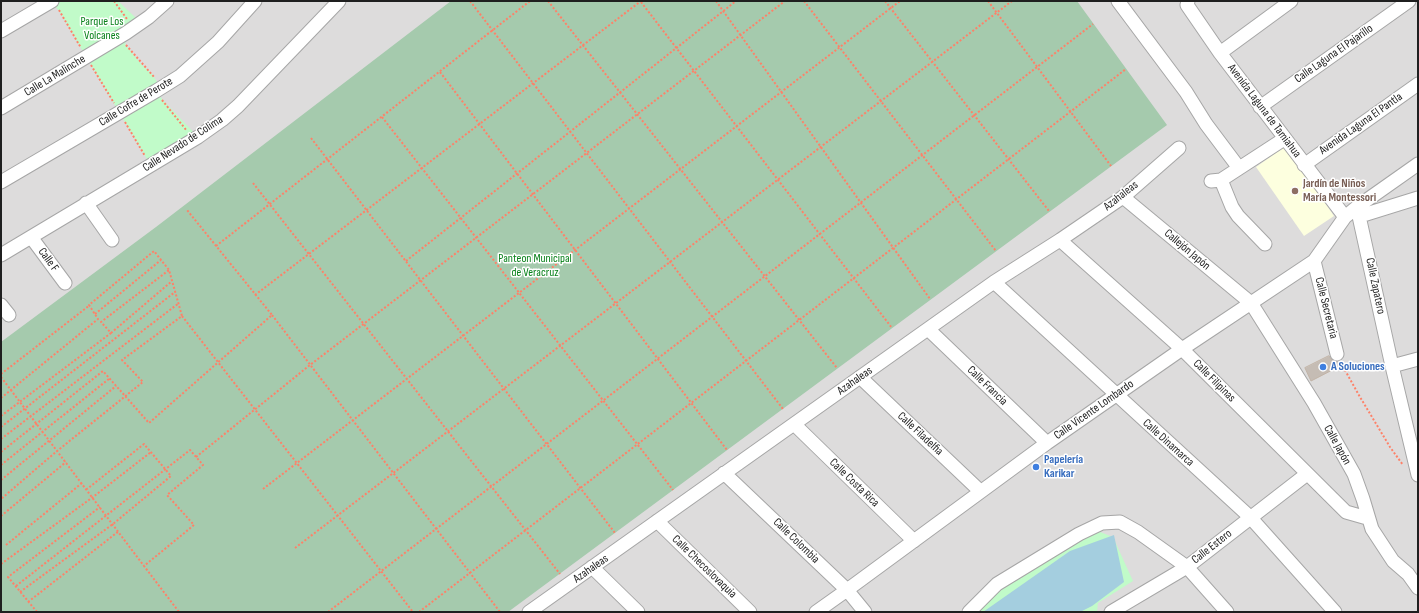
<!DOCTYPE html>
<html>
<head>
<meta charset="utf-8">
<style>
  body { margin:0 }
  #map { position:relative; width:1419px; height:613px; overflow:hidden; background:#f0ede5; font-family:"Sofia Sans Condensed",sans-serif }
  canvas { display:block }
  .frame { position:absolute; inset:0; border:2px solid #1f1f1f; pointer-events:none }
</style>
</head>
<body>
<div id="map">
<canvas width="1419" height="613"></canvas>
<div class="frame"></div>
</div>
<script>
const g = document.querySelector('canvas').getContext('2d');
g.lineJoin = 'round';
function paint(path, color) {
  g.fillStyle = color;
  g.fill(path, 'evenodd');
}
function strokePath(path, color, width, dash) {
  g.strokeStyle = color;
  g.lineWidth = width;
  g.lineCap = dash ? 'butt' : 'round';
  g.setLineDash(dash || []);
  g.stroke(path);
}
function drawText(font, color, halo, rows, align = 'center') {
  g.font = font + ' "Sofia Sans Condensed",sans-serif';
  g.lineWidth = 3;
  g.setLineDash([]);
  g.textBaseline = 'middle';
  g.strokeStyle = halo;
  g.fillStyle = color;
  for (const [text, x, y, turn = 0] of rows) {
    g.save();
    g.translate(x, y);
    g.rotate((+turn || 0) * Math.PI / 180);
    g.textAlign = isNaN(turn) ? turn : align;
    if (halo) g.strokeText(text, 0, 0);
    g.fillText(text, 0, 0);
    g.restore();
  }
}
paint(new Path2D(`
  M1,1H1418V612H1Z`), '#dddcdc');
paint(new Path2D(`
  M1286,146L1334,216L1304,236L1256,167Z`), '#fdffdf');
paint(new Path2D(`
  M451,1H1077L1167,125L508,612H1V342L156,227Z`), '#a5caad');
paint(new Path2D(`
  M51,1H118L136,18L125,44L142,65L152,74L161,88L157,92L162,99L198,137L151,166L59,11Z
  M1095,530L1113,537L1133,581L1098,603L1097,612H966L971,605Z`), '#c1fbc9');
paint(new Path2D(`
  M1114,535L1124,582L1092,606L1080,612H983L1070,551Z`), '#a4cedf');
const building = new Path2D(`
  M1329,356L1332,360L1338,362L1340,366L1311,381L1305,368Z`);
paint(building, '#c5bcb4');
strokePath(building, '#c2b4a7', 1);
const minor = new Path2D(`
  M1118,1L1186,92L1206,124L1239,168
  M1188,1L1187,5L1220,53L1345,217
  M1,31L52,1
  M1220,53L1291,1
  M1260,107L1409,1
  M1,108L126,33L149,17L167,1
  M1304,165L1418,84
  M1221,180L1232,207L1238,216L1265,244
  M1211,181L1221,180L1284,139
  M1,182L156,91L180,76L218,42L255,1
  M1123,197L1251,303L1314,403L1354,474L1363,499L1372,529L1393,561L1408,574L1418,588
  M86,203L112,240
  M1357,207L1392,366L1418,475
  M1360,216L1418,198
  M31,237L65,283
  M1060,240L1182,349L1346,512L1367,518
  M1,255L198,137L222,120L238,106L339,1
  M1314,261L1337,354
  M994,282L1250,517L1335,612
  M1,305L9,315
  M928,329L1047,443
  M1392,366L1418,359
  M860,377L980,491
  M794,424L914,541
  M724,473L847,590L865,612
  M657,521L750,612
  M592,567L638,612
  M529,612L994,282L1060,240L1123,197L1179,148
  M816,612L847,590L1047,443L1182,349L1314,261L1345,217L1357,207L1418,164
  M969,612L997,584L1079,534L1102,523L1120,522L1138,532L1187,567L1227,612
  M1111,612L1187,567L1307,474`);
strokePath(minor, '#a6a6a6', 15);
strokePath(new Path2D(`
  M114,1L127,19
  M470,1L783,409
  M548,1L837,368
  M716,1L930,299
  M804,1L996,251
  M885,1L1049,211
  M988,1L1111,166
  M641,2L892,328
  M59,10L81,48
  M126,45L155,78
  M91,65L114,103
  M440,72L727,450
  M162,100L187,131
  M382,117L673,490
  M125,122L145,156
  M311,138L615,533
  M253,183L560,574
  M216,246L530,1
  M406,261L736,1
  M255,295L641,1
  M95,314L161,260
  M272,315L500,612
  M182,316L413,612
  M111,333L172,281
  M1341,363L1360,397L1390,447L1403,465
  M1,374L90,305
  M1,377L144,566
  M1,398L98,319L89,305L154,251L169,270L182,316L122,360L143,382L57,451L1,499
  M1,416L111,333L101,322L169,270
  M1,427L175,292
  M1,439L179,303
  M1,452L103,371L149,423L272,315L187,210
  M196,457L310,365L785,1
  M1,465L110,378
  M1,480L116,386
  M263,489L900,1
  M1,516L66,462
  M6,545L82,483
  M295,548L1012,1
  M1,564L93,497L151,452
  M16,586L190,450L203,465L167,495L194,525L144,566L179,612
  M20,592L113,524L171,476L144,444L87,489
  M28,602L119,531
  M37,612L8,577L100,507
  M328,612L1093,24
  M419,612L1126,69`), '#fe8168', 2, [2, 2]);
strokePath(minor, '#fff', 13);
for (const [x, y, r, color] of [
  [1295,191,4,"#8d6e63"],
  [1323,367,4,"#3f7fe0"],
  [1036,467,4,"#3f7fe0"]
]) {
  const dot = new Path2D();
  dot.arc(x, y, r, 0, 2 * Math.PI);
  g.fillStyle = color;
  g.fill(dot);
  strokePath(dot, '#fff', 1.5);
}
drawText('12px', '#08811a', '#fff', [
  ["Parque Los",102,22],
  ["Volcanes",102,36],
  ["Panteon Municipal",535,259],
  ["de Veracruz",535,273]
]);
drawText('12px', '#1f1f1f', '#fff', [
  ["Calle Laguna El Pajarillo",1334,54,-35],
  ["Calle La Malinche",55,76,-31],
  ["Calle Cofre de Perote",136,102,-31],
  ["Avenida Laguna de Tamiahua",1264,111,53],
  ["Avenida Laguna El Pantla",1361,124,-35],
  ["Calle Nevado de Colima",183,144,-33],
  ["Azahaleas",1121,196,-38],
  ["Callejón Japón",1187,250,40],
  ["Calle F",48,260,54],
  ["Calle Zapatero",1375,286,78],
  ["Calle Secretaria",1326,308,76],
  ["Azahaleas",855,381,-35],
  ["Calle Filipinas",1214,381,45],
  ["Calle Francia",987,386,44],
  ["Calle Vicente Lombardo",1094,410,-35],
  ["Calle Filadelfia",920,434,43],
  ["Calle Dinamarca",1168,443,42],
  ["Calle Japón",1337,445,61],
  ["Calle Costa Rica",854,483,44],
  ["Calle Colombia",796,541,44],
  ["Calle Estero",1212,547,-38],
  ["Calle Checoslovaquia",704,567,44],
  ["Azahaleas",591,569,-35]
]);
drawText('bold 12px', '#785e54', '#fff', [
  ["Jardín de Niños",1303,184],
  ["María Montessori",1303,198]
], 'left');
drawText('bold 12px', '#366cbe', '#fff', [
  ["A Soluciones",1331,367],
  ["Papelería",1044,460],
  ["Karikar",1044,474]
], 'left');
</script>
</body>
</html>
